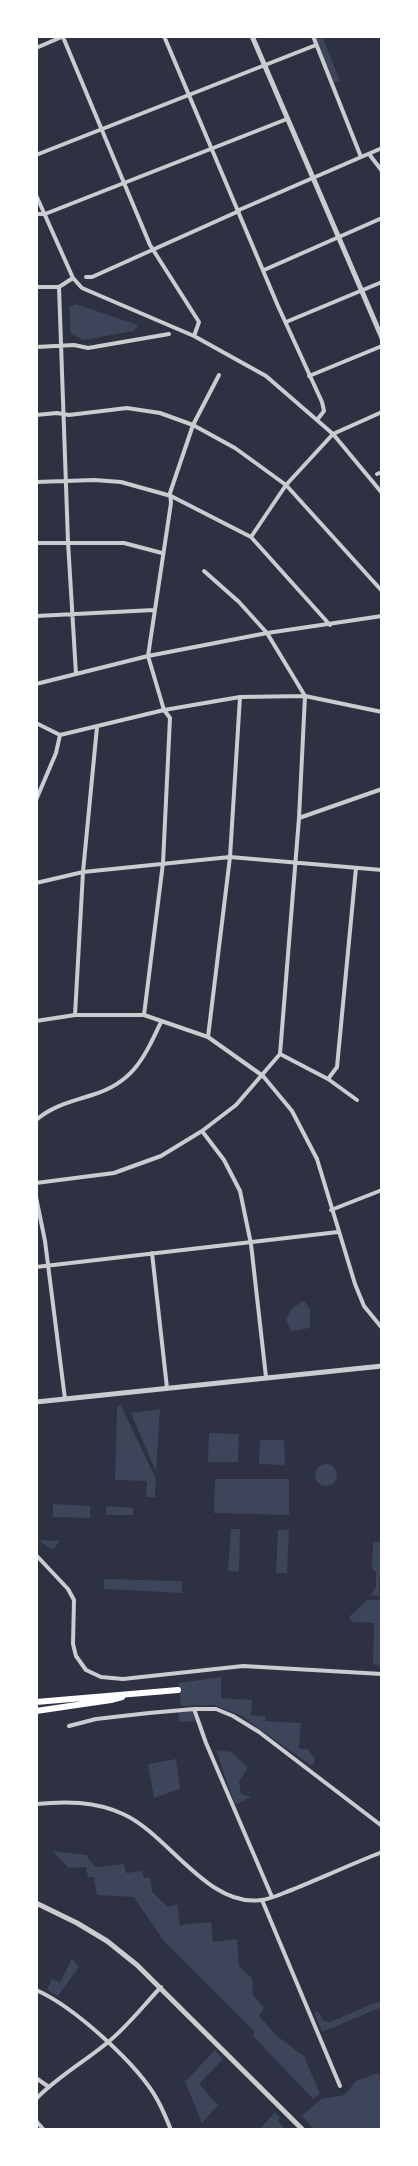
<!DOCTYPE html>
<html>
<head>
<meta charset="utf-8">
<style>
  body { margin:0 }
  #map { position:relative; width:418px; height:2166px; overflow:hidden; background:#2d3142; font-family:Quicksand,sans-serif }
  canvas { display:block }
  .frame { position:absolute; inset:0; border:38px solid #fff; pointer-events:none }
</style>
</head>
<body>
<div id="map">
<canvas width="418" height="2166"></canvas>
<div class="frame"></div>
</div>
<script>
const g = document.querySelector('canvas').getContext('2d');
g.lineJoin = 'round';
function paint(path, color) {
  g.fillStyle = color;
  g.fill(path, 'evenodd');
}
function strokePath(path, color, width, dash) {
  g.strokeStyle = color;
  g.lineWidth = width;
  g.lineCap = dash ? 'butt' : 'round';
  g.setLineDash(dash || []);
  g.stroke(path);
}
paint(new Path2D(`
  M315,36H322L340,81L334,83Z
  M76,304L138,325L134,331L84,340L71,334L69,307Z
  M304,1301L310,1309V1328L291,1331L286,1319L292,1308Z
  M120,1404L156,1479L155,1497H146L147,1481L115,1480L117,1408Z
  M160,1409L156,1472L131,1413Z
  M209,1433L239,1434L238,1462H208Z
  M260,1440H284L285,1465L259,1464Z
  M315 1475a11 11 0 1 1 22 0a11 11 0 1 1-22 0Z
  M215,1479H289V1515L214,1513Z
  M53,1504L90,1506V1518L53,1517Z
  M106,1506L133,1508V1515H106Z
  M231,1529H240L239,1572L228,1571Z
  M278,1530H289L287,1573H276Z
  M38,1540L60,1541L53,1550Z
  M373,1542H382L379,1591H382V1596L371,1595L376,1587V1572L372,1568Z
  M104,1579L182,1581V1593L104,1589Z
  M367,1600H382V1667L373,1664L374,1623L352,1622L349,1617Z
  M221,1677V1698L252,1700L251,1715L265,1716V1721L301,1723L299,1748L309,1750L315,1760L312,1766L240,1715L214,1705L181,1706L178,1683Z
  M192,1711L195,1721L180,1722L178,1712Z
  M216,1750L231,1752L248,1767L239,1782L241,1794L251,1797L235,1805Z
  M176,1759L180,1789L154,1798L148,1764Z
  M52,1851L87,1855L89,1860L96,1867L124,1864L126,1873L142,1871L144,1878H150L152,1892L168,1907L177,1904L180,1925L211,1922L213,1942L237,1939L239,1966L252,1978L253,1995L264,2008L259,2016L277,2036L304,2056L320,2094L313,2099L253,2036L255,2032L163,1940L134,1897L97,1895L94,1877H88L86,1867L69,1868Z
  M72,1958L79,1967L58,1996L47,1990L52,1978L60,1983Z
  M382,2000V2007L322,2032L314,2013L318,2011L323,2021L330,2022Z
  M215,2050L223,2059L199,2084L218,2105L202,2123L185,2082Z
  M378,2073L382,2079V2130H314L302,2116L321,2099L344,2095L356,2081Z
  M275,2112L280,2117L278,2121L286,2130H259Z`), '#3c4559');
strokePath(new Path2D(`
  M164,36L278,306L322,402L324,411L317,420
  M313,36L361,157
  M63,37L150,245L199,322L194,336
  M36,48L64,36
  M369,154L382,171
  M36,155L316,45
  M36,195L73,278L82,288L194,336L266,376L333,434L382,493
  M239,210L382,148
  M36,214H45L287,119
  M264,270L382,218
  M86,277H92L239,211
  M36,287H59L73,278
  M59,287L68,542L76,674
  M286,322L382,282
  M36,347L74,345L88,348L169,334
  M309,376L382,346
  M36,415L57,413L69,415L127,408L160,413L193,425L235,448L286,485L382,591
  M377,474L382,472
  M36,482L94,480L121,482L171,496L251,537L330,625
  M251,537L286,485L333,434L382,412
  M36,543H124L162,553
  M204,571L239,602L267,633L305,696
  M36,616L154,610
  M36,684L148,656L267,633L382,616
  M36,723L60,735L164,710L240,697L305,696L382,712
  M36,800L56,753L60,735
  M299,818L382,789
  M36,883L83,872L230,857L382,870
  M75,1015L83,872L97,727
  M144,1015L163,863L170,718L164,710L148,656L171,503L170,493L193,425L219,375
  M36,1021L75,1015H144L208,1037L263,1076L292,1111L317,1159L355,1284L364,1306L382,1328
  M208,1037L230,857L240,697
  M280,1054L328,1079L337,1067L356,868
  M328,1079L357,1100
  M36,1120C54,1105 71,1102 92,1095C133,1083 144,1058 161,1022
  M202,1131L224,1160L240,1191L251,1244L266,1377
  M36,1183L114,1173L161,1156L202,1131L236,1105L280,1054L299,818L305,696
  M36,1197L45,1241L65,1399
  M331,1210L382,1190
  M152,1253L167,1388
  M36,1267L338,1232
  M36,1555L68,1589L74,1600L73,1644L76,1656L86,1670L101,1677L123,1679L243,1666L382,1674
  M194,1709L206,1743L272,1897
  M69,1726L96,1719L149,1713L194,1709H216L233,1716L259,1732L382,1826
  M36,1804C65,1801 95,1801 123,1814C168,1834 208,1908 261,1900C272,1899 283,1893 294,1889C323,1877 352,1864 382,1852
  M262,1900L340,2086
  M36,1990C73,2006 139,2065 158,2101C163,2110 167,2120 171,2130
  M36,2078L49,2087
  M36,2099C57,2077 84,2062 107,2043C127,2027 143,2006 161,1987
  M36,2121L44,2130`), '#caccd0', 4);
strokePath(new Path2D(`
  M252,36L382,338
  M36,1402L382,1366
  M36,1903L77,1923L107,1941L137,1965L303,2130`), '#caccd0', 5);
strokePath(new Path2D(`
  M36,1702L178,1690
  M36,1711L111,1700L122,1697`), '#fff', 6);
</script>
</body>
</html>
